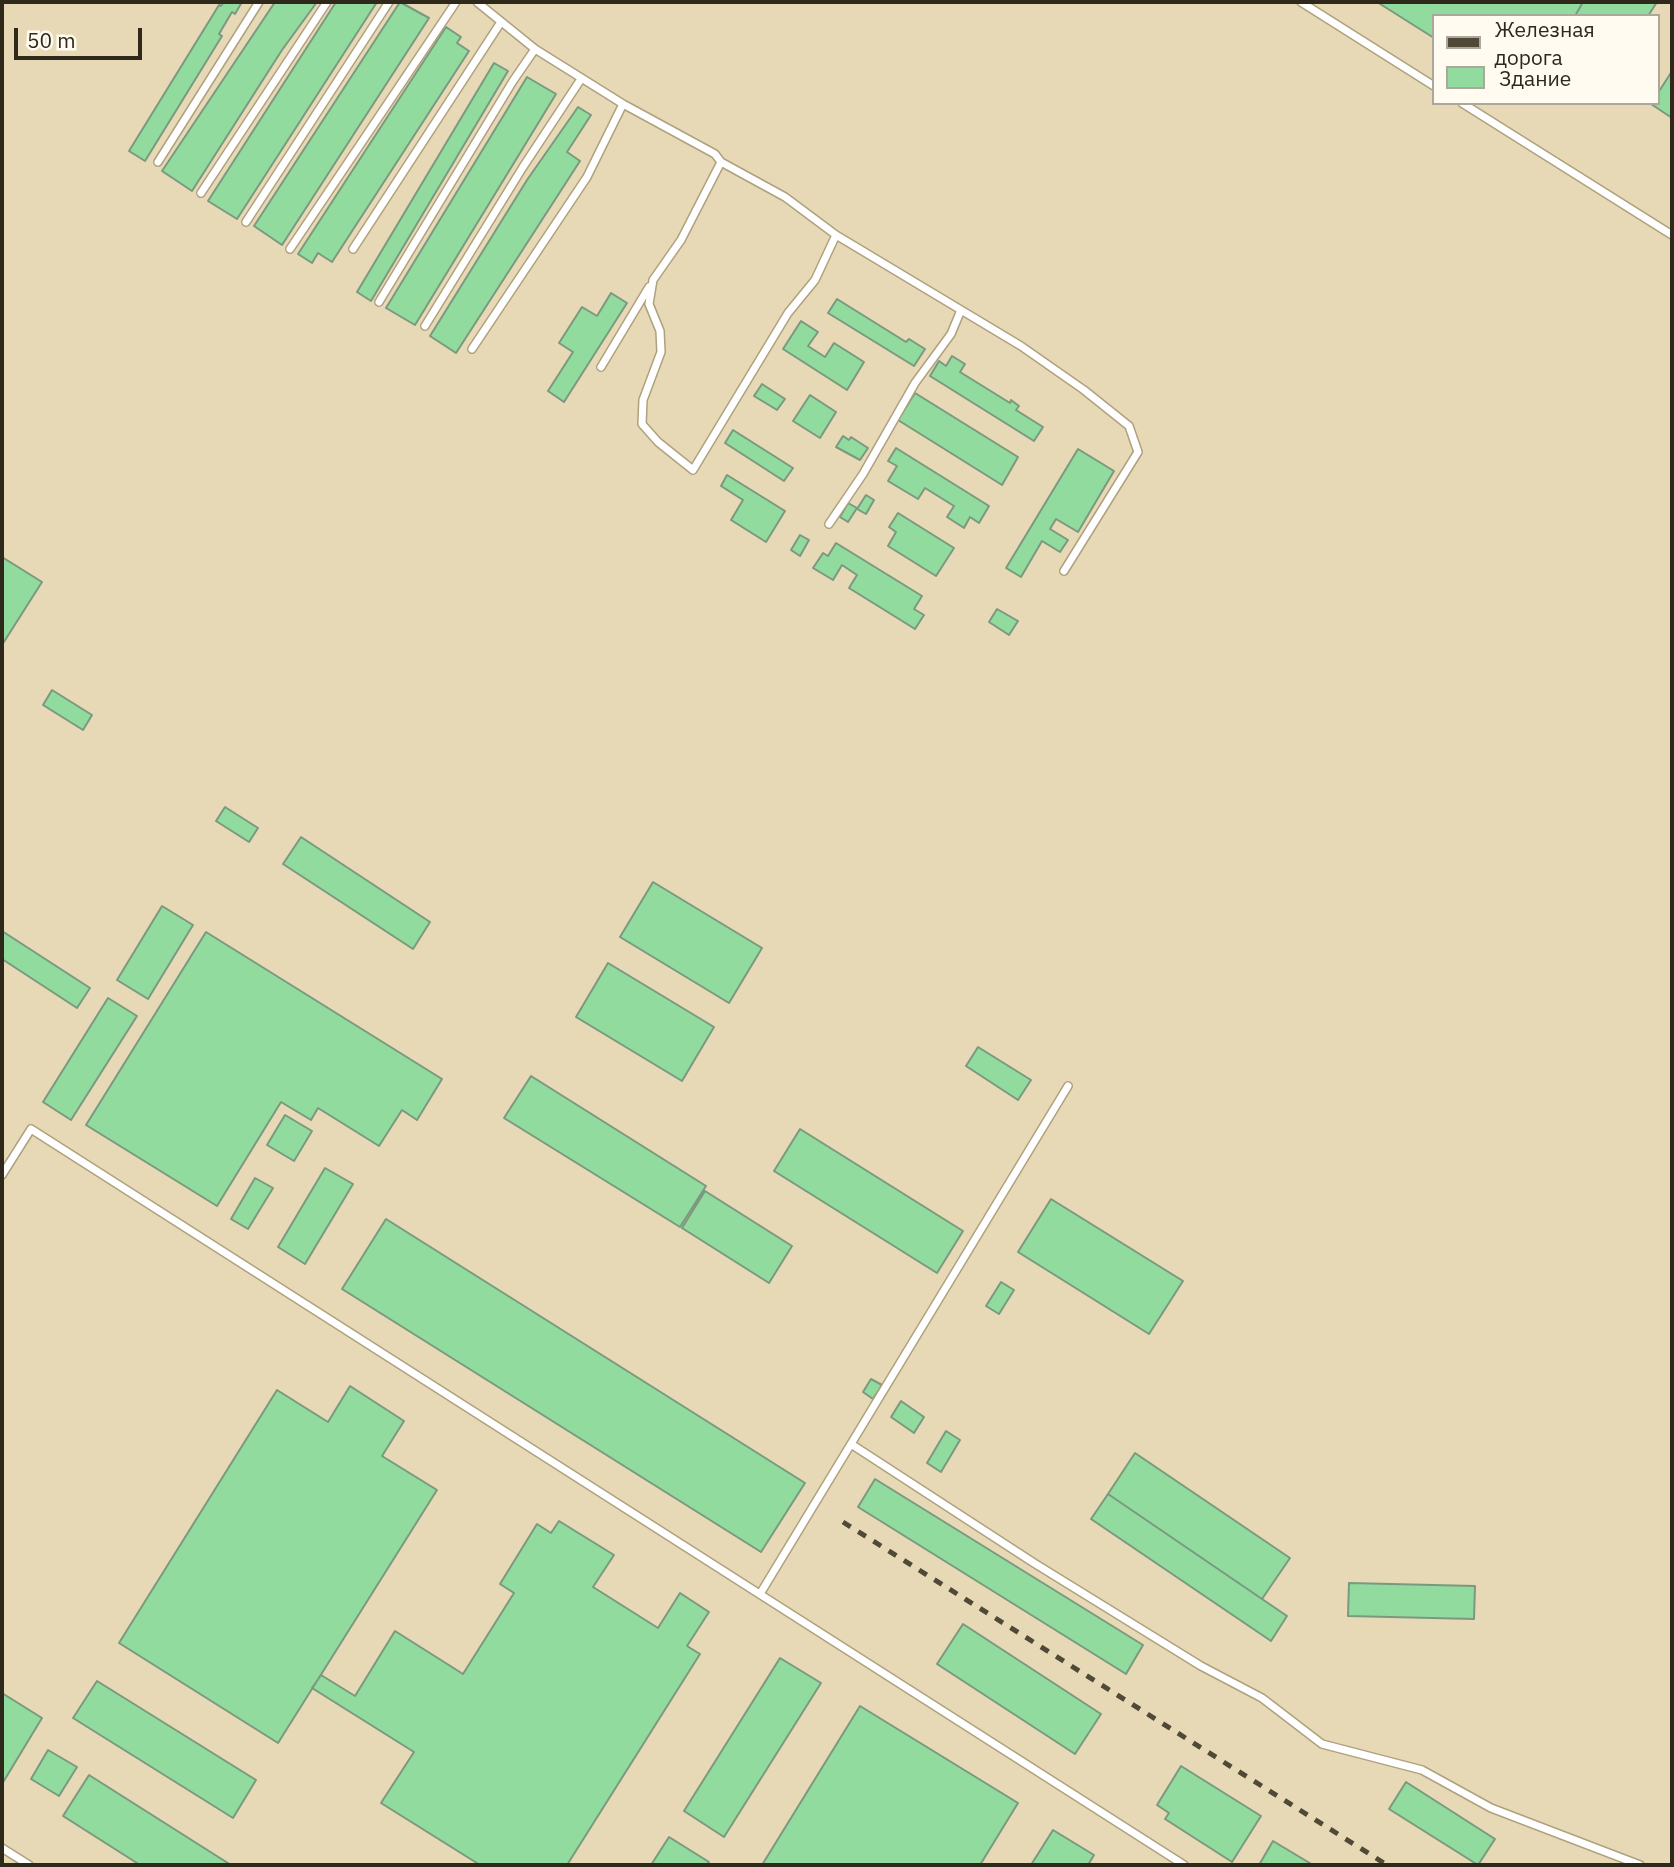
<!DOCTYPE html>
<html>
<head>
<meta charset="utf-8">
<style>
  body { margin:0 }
  #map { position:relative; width:1674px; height:1867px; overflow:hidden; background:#e7d9b5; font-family:"IBM Plex Sans",sans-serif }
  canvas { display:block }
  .frame { position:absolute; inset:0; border:4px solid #2f291b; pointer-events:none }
  .legend { position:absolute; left:1432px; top:14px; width:228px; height:91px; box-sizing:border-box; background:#fffbf0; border:2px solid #aca79b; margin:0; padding:9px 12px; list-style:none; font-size:21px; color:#2f291b }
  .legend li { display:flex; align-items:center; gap:14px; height:35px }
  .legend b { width:35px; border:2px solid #aca79b }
  .scale { position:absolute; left:14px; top:28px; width:128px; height:32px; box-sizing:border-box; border:4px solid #2f291b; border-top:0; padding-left:9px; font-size:21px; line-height:24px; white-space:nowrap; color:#2f291b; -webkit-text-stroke:5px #fffbf0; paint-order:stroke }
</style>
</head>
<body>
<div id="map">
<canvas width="1674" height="1867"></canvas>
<div class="frame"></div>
<ul class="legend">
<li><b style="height:9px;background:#504937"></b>Железная дорога</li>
<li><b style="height:19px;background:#91db9f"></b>Здание</li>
</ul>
<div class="scale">50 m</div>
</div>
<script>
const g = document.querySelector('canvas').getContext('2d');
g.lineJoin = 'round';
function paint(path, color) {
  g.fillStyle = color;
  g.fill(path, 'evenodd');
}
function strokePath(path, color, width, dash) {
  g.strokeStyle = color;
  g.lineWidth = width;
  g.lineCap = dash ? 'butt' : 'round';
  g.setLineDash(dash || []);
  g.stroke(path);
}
const building = new Path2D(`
  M224,2H242L235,14L232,12L219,34L222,36L145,161L129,151L219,5L221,6Z
  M275,2H317L282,50L192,191L162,171Z
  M336,2H377L237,219L208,201Z
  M400,2L429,18L282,245L254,226Z
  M1377,2H1583L1575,16H1434V38Z
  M1583,2H1657L1648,16H1575Z
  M446,27L461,37L457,43L469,51L332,262L318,253L312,263L298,254Z
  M494,63L508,71L371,301L357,292Z
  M1672,71V118L1651,104L1658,103V93Z
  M527,77L556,94L415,325L386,308Z
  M578,107L591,115L567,152L580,161L456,353L430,336L527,180Z
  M611,293L627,303L564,402L548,391L573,352L559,343L582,307L597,316Z
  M837,299L906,342L909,339L925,349L914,366L828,313Z
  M801,321L818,332L808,346L825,357L834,343L864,362L847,390L783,349Z
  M952,356L965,364L960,372L1010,403L1011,400L1019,406L1016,410L1043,427L1034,441L930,376L939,361L946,366Z
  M762,384L785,399L777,410L754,396Z
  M915,393L1018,457L1002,485L898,420Z
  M810,395L836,412L820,438L793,421Z
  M733,430L793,468L784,481L725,443Z
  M843,436L849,440L851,437L868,448L860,460L836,447Z
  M896,448L989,506L979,523L970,517L964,528L947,517L954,506L925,488L918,499L888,481L897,466L888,461Z
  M1078,449L1114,471L1078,532L1056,519L1050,529L1068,540L1060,552L1042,541L1021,577L1006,568Z
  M727,475L785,511L766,542L731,520L743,500L721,486Z
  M866,495L874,500L866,514L857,509Z
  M848,503L857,508L848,522L840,517Z
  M898,513L954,548L936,576L888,546L896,532L889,527Z
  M800,535L809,540L800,556L791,550Z
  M836,543L922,596L914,609L924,615L915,629L849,588L857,575L842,565L833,580L813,568L823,553L828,556Z
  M2,557L42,582L2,645Z
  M997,609L1018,621L1009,635L989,622Z
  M52,690L92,715L83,730L43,705Z
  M225,807L258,828L249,842L216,821Z
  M301,837L430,922L413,949L283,864Z
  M653,882L762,948L729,1003L620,937Z
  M162,906L193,925L148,999L117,980Z
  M2,931L90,988L77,1008L2,959Z
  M206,932L442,1079L417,1120L402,1110L379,1146L318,1108L311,1120L281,1102L217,1206L86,1125Z
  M608,963L714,1027L682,1081L576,1017Z
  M108,998L137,1016L71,1120L43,1102Z
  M978,1047L1031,1080L1018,1100L966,1066Z
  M531,1076L706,1186L680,1227L504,1118Z
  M285,1115L312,1131L294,1161L267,1145Z
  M800,1129L963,1231L937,1273L774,1171Z
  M325,1168L353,1184L305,1264L278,1247Z
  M255,1178L273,1188L248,1229L231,1219Z
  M705,1191L792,1246L769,1283L682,1228Z
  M1051,1199L1183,1281L1149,1334L1018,1252Z
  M386,1219L805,1483L761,1552L342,1289Z
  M1001,1282L1014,1290L999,1314L986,1306Z
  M871,1379L882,1385L873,1399L863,1392Z
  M350,1386L404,1421L382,1456L437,1490L278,1743L119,1643L277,1390L328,1422Z
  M901,1401L924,1417L914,1433L891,1417Z
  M946,1431L960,1440L941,1472L927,1463Z
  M1135,1453L1290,1558L1262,1599L1108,1494Z
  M875,1479L1143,1645L1126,1674L858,1507Z
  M1108,1494L1287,1616L1271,1641L1091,1519Z
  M559,1521L614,1555L593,1587L658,1628L680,1593L709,1612L687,1646L700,1654L567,1865H480L381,1803L414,1752L312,1688L321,1675L355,1696L395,1631L463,1674L514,1593L500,1584L537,1524L551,1533Z
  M1349,1583L1475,1586L1474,1619L1348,1616Z
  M963,1624L1101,1714L1075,1754L937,1664Z
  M780,1658L821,1683L724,1837L684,1811Z
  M97,1681L256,1780L233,1818L73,1718Z
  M2,1693L42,1718L2,1784Z
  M860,1706L1018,1803L980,1865H762Z
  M48,1750L77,1767L59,1796L31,1779Z
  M1181,1766L1261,1816L1232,1862L1165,1819L1169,1813L1157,1805Z
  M89,1775L231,1865H140L63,1816Z
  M1406,1782L1495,1839L1478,1865L1389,1809Z
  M1053,1830L1094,1855L1088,1865H1031Z
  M669,1837L709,1862L707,1865H651Z
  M1273,1841L1313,1865H1259Z`);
paint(building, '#91db9f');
strokePath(building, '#7b997f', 2);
const service = new Path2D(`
  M477,2L535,49L623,104L715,154L721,162L785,197L836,235L1021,346L1084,390L1129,426L1138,452L1064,571
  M1301,2L1434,86
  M1462,103L1672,235
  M158,162L259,2
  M721,162L681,240L653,280L649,304L660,331L661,352L643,400L642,424L658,442L693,470L788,313L815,280L836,235
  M201,193L327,2
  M246,222L389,2
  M290,249L456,2
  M353,249L501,22
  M379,302L513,81L535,49
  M425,326L523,167L581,79
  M472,349L587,177L623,104
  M601,367L649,287
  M829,524L863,474L915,383L951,334L961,310
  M2,1175L31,1129L1184,1865
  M851,1444L1034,1563L1201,1666L1262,1698L1322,1744L1422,1770L1491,1808L1640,1865
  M760,1594L1068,1086
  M2,1848L29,1865`);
strokePath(service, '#afa17f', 10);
strokePath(service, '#fff', 7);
strokePath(new Path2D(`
  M843,1522L1387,1865`), '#504937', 5, [9, 9]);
</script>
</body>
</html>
